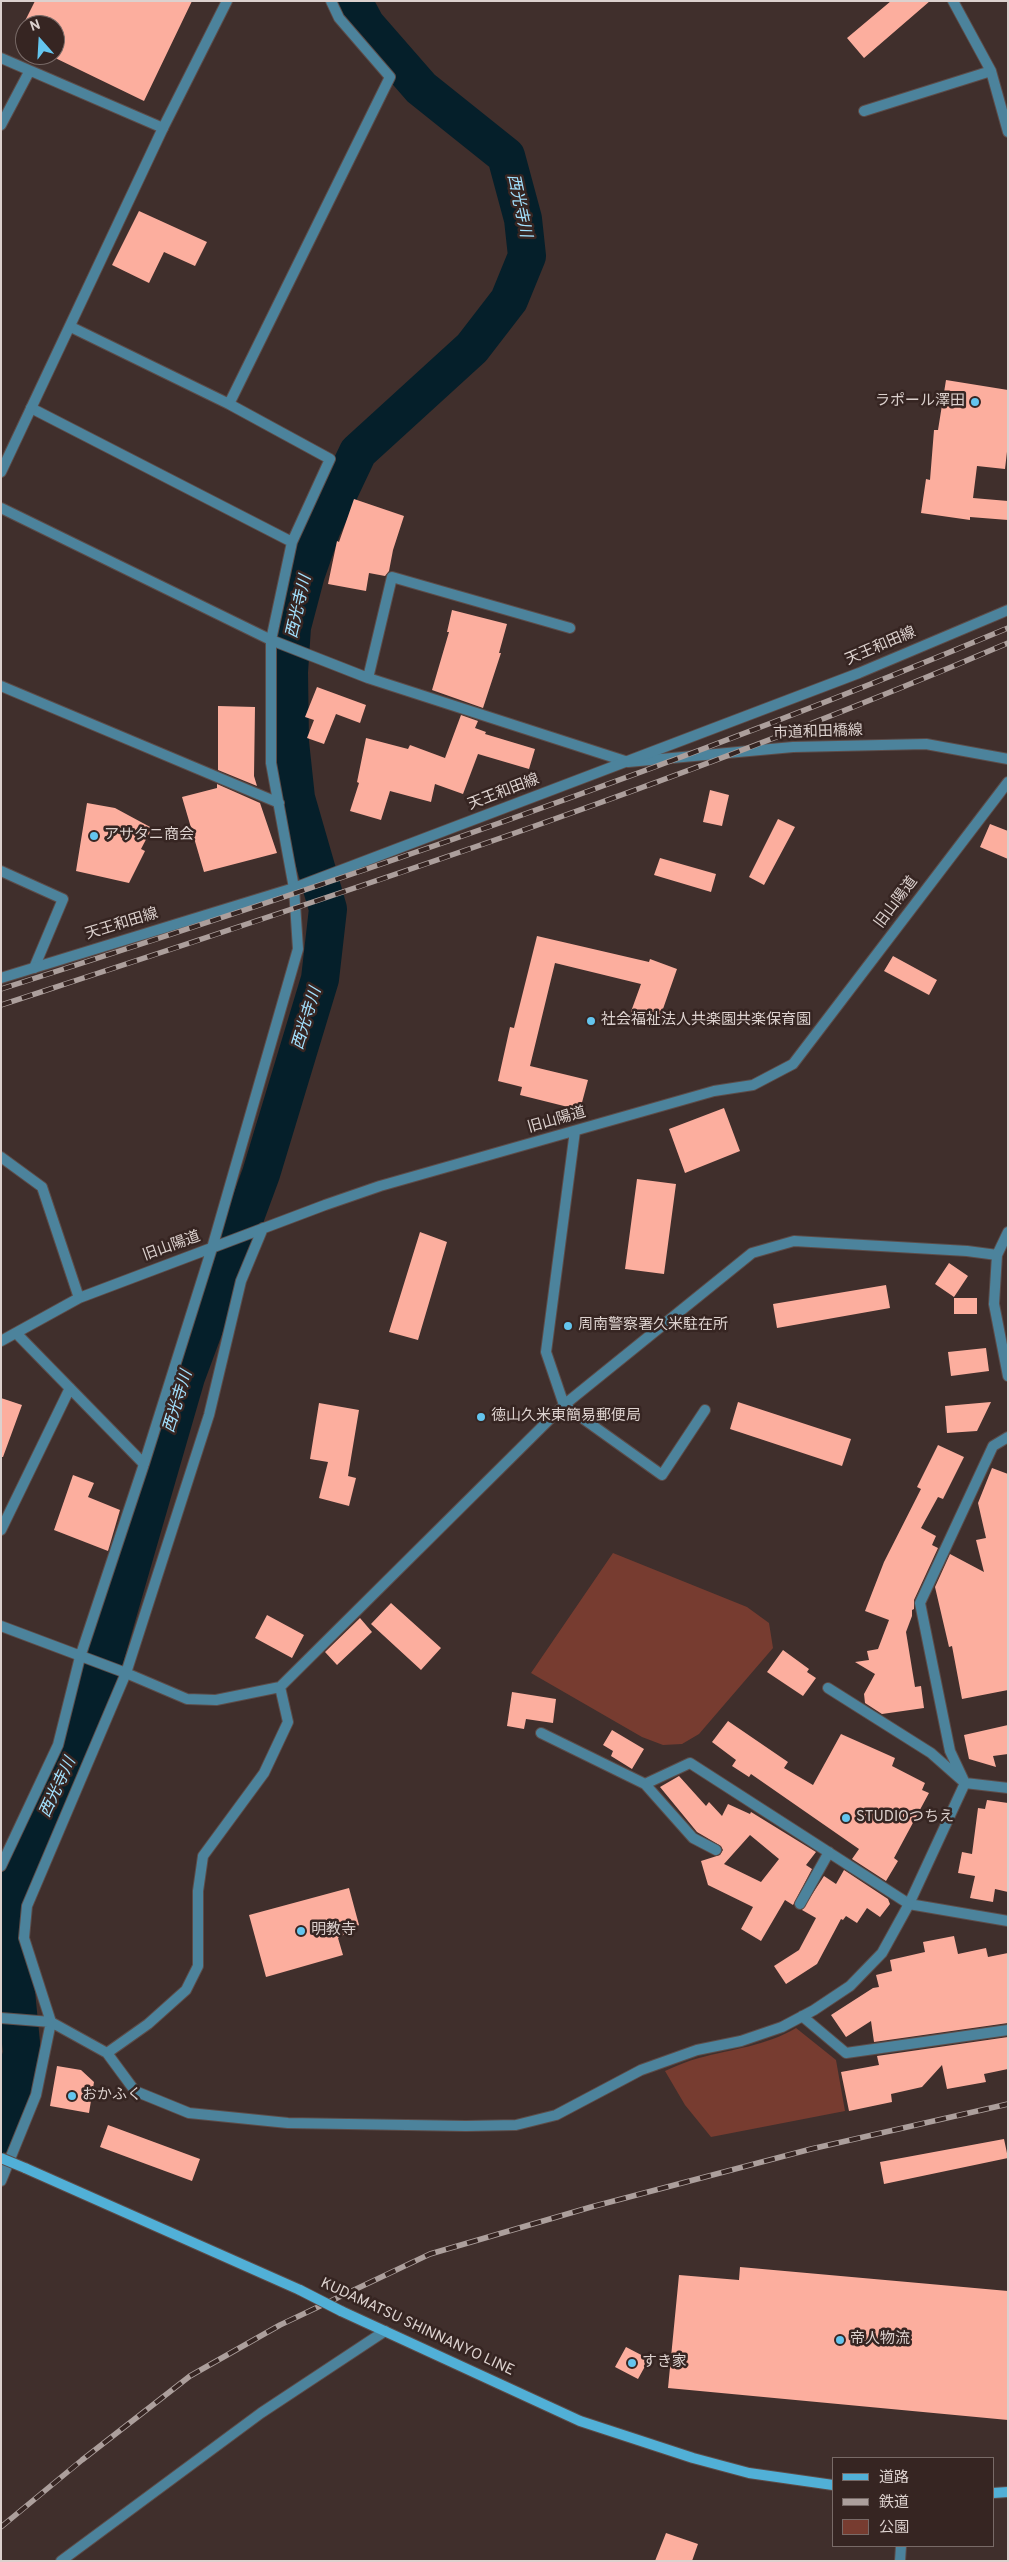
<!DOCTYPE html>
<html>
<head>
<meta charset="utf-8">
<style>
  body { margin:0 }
  #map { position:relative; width:1009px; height:2562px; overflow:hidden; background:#402f2c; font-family:Overpass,"Noto Sans JP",sans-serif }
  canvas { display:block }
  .frame { position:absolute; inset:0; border:2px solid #dcd1ce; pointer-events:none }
  .legend { position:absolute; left:832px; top:2457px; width:162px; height:90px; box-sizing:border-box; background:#362522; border:1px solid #786a67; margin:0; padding:6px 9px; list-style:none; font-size:15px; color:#dcd1ce }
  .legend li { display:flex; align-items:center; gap:10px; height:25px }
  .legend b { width:25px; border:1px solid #786a67 }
  .north { position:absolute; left:15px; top:15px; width:50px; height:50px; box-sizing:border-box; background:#362522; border:1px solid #786a67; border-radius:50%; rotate:341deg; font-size:14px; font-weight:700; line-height:20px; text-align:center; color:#dcd1ce }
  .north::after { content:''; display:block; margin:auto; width:18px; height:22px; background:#64c5ee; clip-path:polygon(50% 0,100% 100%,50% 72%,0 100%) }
</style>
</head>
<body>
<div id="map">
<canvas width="1009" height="2562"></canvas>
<div class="frame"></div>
<ul class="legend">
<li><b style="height:6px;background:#51b0d7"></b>道路</li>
<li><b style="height:6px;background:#ac9f9c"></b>鉄道</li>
<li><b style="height:14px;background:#773c30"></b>公園</li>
</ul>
<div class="north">N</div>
</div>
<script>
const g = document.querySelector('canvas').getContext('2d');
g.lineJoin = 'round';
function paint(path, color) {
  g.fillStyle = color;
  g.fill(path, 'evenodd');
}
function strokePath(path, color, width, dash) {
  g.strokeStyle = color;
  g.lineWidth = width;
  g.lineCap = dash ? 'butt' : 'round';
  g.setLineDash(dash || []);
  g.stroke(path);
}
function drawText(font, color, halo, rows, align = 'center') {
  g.font = font + ' Overpass,"Noto Sans JP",sans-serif';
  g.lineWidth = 5;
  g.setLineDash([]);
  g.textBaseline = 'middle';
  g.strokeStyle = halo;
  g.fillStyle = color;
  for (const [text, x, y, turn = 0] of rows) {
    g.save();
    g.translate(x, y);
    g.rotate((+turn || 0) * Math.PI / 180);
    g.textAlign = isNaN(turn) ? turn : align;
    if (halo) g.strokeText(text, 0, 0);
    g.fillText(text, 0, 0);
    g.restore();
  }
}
paint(new Path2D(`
  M613,1553L747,1607L769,1623L773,1648L699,1734L682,1744L663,1745L642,1737L531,1673Z
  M796,2028L836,2060L845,2111L711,2137L685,2105L665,2071C676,2066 688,2061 699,2058C732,2049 766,2046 796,2028Z`), '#773c30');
strokePath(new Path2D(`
  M1,2134L22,2053L7,1900L81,1740L186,1377L261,1174L320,979L328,909L296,798L290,742L289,672L292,627L306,574L322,528L358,452L472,348L509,300L527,256L523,219L506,156L421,88L366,25L353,1`), '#051f2a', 38);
paint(new Path2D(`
  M35,1H192L144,101L49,55H55V25H25V43L16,39Z
  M891,1H930L864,58L847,38Z
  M139,211L207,242L195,266L164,252L149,283L112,265Z
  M946,380L1008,390V443L1005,469L977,466L973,498L1008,501V520L970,517V520L921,513L926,479L930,480L934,430H938Z
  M354,499L404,516L393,550L389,571L385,576L369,573L366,591L328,584L337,541L339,542Z
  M452,610L507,624L499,653H501L483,708L432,690L449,632H447Z
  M317,687L366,705L360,723L336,714L324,744L307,738L314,720L305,717Z
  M218,706L255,707L254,776L257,786L218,770Z
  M461,715L478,721L475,728L486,732L485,734L535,749L529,769L478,754L463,794L435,784L431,802L390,791L381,820L350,811L359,783L357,782L366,738L408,749L410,745L445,758Z
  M217,784L260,803L277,853L204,872L182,797L217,788Z
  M710,790L729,795L722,826L703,822Z
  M87,803L115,808L152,828L141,849L145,851L129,883L76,871Z
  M778,819L795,827L764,885L749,877Z
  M990,824L1008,831V859L980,847Z
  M660,858L716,874L711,892L654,875Z
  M537,936L649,962L650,959L677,969L657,1026L629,1017L641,984L555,963L530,1066L588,1080L580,1110L520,1095L522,1087L498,1081L510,1027L514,1028Z
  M893,956L937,980L929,995L884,971Z
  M724,1108L740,1151L685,1173L669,1129Z
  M637,1179L676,1184L664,1274L625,1269Z
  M420,1232L447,1242L418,1340L389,1332Z
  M949,1263L968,1276L954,1297L935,1284Z
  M886,1285L890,1308L777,1328L773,1304Z
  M954,1298H977V1314H954Z
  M986,1348L989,1371L951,1376L948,1352Z
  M1,1398L22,1405L3,1457H1Z
  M738,1402L851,1439L842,1466L730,1429Z
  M991,1402L977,1431L947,1433L945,1406Z
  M319,1403L359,1410L348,1476L356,1478L349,1506L319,1498L328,1462L310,1459Z
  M938,1445L964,1457L943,1499L938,1497L921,1528L936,1536L932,1545L938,1548L914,1600V1609L912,1610V1616L906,1632L915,1687L921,1686L924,1708L882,1714L865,1703L864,1694L875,1674L855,1662L869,1660L867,1651L878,1649L889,1620L865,1611L884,1562L921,1489L917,1487Z
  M992,1468L1008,1474V1690L962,1699L952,1646L949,1647L935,1587L950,1554L984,1572L976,1540L986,1538L978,1503Z
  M73,1475L94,1483L88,1497L120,1510L108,1551L54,1530Z
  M391,1603L441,1648L421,1670L371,1624Z
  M267,1615L304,1635L292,1658L255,1638Z
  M360,1618L372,1632L337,1665L325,1652Z
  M783,1650L809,1669L807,1672L816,1678L803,1696L767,1672Z
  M512,1692L556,1699L553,1723L526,1719L524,1729L507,1726Z
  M728,1721L788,1762L784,1768L813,1785L841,1734L895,1758L892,1766L925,1783L922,1790L929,1793L894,1858L898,1861L886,1881L852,1859L859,1849L751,1774L749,1777L732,1766L736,1760L712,1742Z
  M1008,1725V1754L993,1756L996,1767L969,1759L964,1735Z
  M612,1730L644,1749L632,1769L611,1756L613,1751L603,1745Z
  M679,1776L706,1806L709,1802L722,1816L728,1804L750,1814L751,1812L816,1852L806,1865L812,1869L793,1905L785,1900L761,1941L741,1929L753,1907L708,1885L701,1861L720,1855L723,1850L721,1846L697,1832L660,1787ZM750,1835L779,1859L761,1882L724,1864Z
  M987,1800L1008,1803V1892L995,1889L993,1902L970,1898L975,1876L958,1873L962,1852L972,1854L978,1808L985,1809Z
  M844,1870L888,1899L890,1904L880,1917L867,1908L857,1923L846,1916L843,1920L841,1919L817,1964L786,1984L774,1966L799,1950L816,1918L802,1910L824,1876L836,1884Z
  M349,1888L359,1925L338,1938L343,1955L266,1977L249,1915Z
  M954,1936L958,1954L986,1948L988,1957L1008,1953V2023L874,2042L871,2021L846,2037L831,2015L873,1988L879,1987L876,1975L892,1971L890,1960L925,1952L923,1942Z
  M1008,2037V2069L984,2074L986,2082L947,2089L942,2065L922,2087L891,2094L892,2102L849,2111L841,2072L879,2065L877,2056Z
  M57,2066L81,2070L94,2082L89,2113L50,2106Z
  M108,2125L200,2159L192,2181L100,2147Z
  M1004,2139L1008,2158L884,2184L880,2162Z
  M740,2267L1008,2291V2420L668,2388L679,2275L739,2280Z
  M626,2347L649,2359L638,2379L615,2367Z
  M666,2533L698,2544L692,2561H655Z`), '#fcae9e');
const minor = new Path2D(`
  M953,1L991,71L1008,132
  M1,58L163,128
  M864,111L991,71
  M1,125L29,72
  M229,404L390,77L339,18L331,1
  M31,408L292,542
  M1,508L271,640L368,678L628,762L793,747L926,744L1008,759
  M368,678L392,577L570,628
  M1,686L279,803
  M1,871L63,899L34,968
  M575,1131L546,1352L564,1405L662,1475L705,1410
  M1,1157L42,1187L79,1298
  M1008,1232L997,1255L994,1304L1008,1376
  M17,1334L144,1464
  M1,1341L79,1298L325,1205L380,1186L714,1091L753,1085L793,1064L1008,782
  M1,1530L70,1388
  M1,1626L126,1673L187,1699L216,1700L280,1687L564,1405L752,1253L794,1241L967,1251L997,1255
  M828,1688L931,1753L965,1783L1008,1788
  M541,1733L645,1784L690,1763L909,1904L1008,1921
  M645,1784L693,1838L716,1850
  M1,1866L58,1745L80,1657L144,1464L212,1248L298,949L294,888L271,763V640L292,542L330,459L229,404L71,327
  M800,1904L829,1852
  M802,2016L846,2053L1008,2030
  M1,2018L51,2022L107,2053L135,2091L189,2113L288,2123L466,2126L516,2125L556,2115L641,2070L697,2050L741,2041L782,2027L814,2010L850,1986L882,1953L909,1904L965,1783L950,1751L920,1603L993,1446L1008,1437
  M107,2053L148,2024L186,1990L198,1966V1891L203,1856L264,1773L288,1722L280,1687
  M1,2181L36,2095L51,2022L24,1938L27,1906L126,1673L209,1415L241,1281L263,1228
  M61,2561L261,2413L385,2331`);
const tertiary = new Path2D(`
  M1,472L163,128L227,1
  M1,978L294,888L859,673L1008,610
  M900,2561L901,2546`);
const secondary = new Path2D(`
  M25,2168L300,2290
  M341,2311L580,2421L693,2458L749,2473L833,2485
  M993,2493L1008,2492`);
strokePath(minor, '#5c4c49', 12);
strokePath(tertiary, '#5c4c49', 12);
strokePath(secondary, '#5c4c49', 12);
strokePath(minor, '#4c839c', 10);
strokePath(tertiary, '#4c839c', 10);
strokePath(secondary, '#51b0d7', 10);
const rail = new Path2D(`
  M1,989C341,881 679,766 1008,628
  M1,1005C340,894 680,784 1008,643
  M1,2527L82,2460L190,2376L280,2325L430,2254L591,2207L811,2149L1008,2104`);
strokePath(rail, '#ac9f9c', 5.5);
strokePath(rail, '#362522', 4, [11]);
const secondaryBridge = new Path2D(`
  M1,2158L25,2168
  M300,2290L341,2311`);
strokePath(secondaryBridge, '#5c4c49', 12, []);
strokePath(secondaryBridge, '#51b0d7', 10);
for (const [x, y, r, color] of [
  [975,402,5,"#64c5ee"],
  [94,836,5,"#64c5ee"],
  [591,1021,5,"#64c5ee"],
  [568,1326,5,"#64c5ee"],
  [481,1417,5,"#64c5ee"],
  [846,1818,5,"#64c5ee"],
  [301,1931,5,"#64c5ee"],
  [72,2096,5,"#64c5ee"],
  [840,2340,5,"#64c5ee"],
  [632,2363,5,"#64c5ee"]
]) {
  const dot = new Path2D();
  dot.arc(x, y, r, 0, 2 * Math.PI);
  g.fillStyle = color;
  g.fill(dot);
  strokePath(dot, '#362522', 2);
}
drawText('15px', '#dcd1ce', '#362522', [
  ["ラポール澤田",965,402,"right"],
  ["アサタニ商会",104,836],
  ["社会福祉法人共楽園共楽保育園",601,1021],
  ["周南警察署久米駐在所",578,1326],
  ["徳山久米東簡易郵便局",491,1417],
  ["STUDIOつちえ",856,1818],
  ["明教寺",311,1931],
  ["おかふく",82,2096],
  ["帝人物流",850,2340],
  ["すき家",642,2363]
], 'left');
drawText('15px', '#dcd1ce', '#362522', [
  ["天王和田線",881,647,-23],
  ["市道和田橋線",818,733,-2],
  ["天王和田線",504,793,-21],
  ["旧山陽道",897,903,-53],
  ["天王和田線",122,925,-17],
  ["旧山陽道",557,1121,-16],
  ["旧山陽道",172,1247,-20],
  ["KUDAMATSU SHINNANYO LINE",417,2328,25]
]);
drawText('italic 16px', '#a3e2ff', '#362522', [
  ["西光寺川",518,206,78],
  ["西光寺川",300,607,-77],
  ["西光寺川",308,1019,-73],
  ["西光寺川",179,1402,-73],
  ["西光寺川",59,1788,-65]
]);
</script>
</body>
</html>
